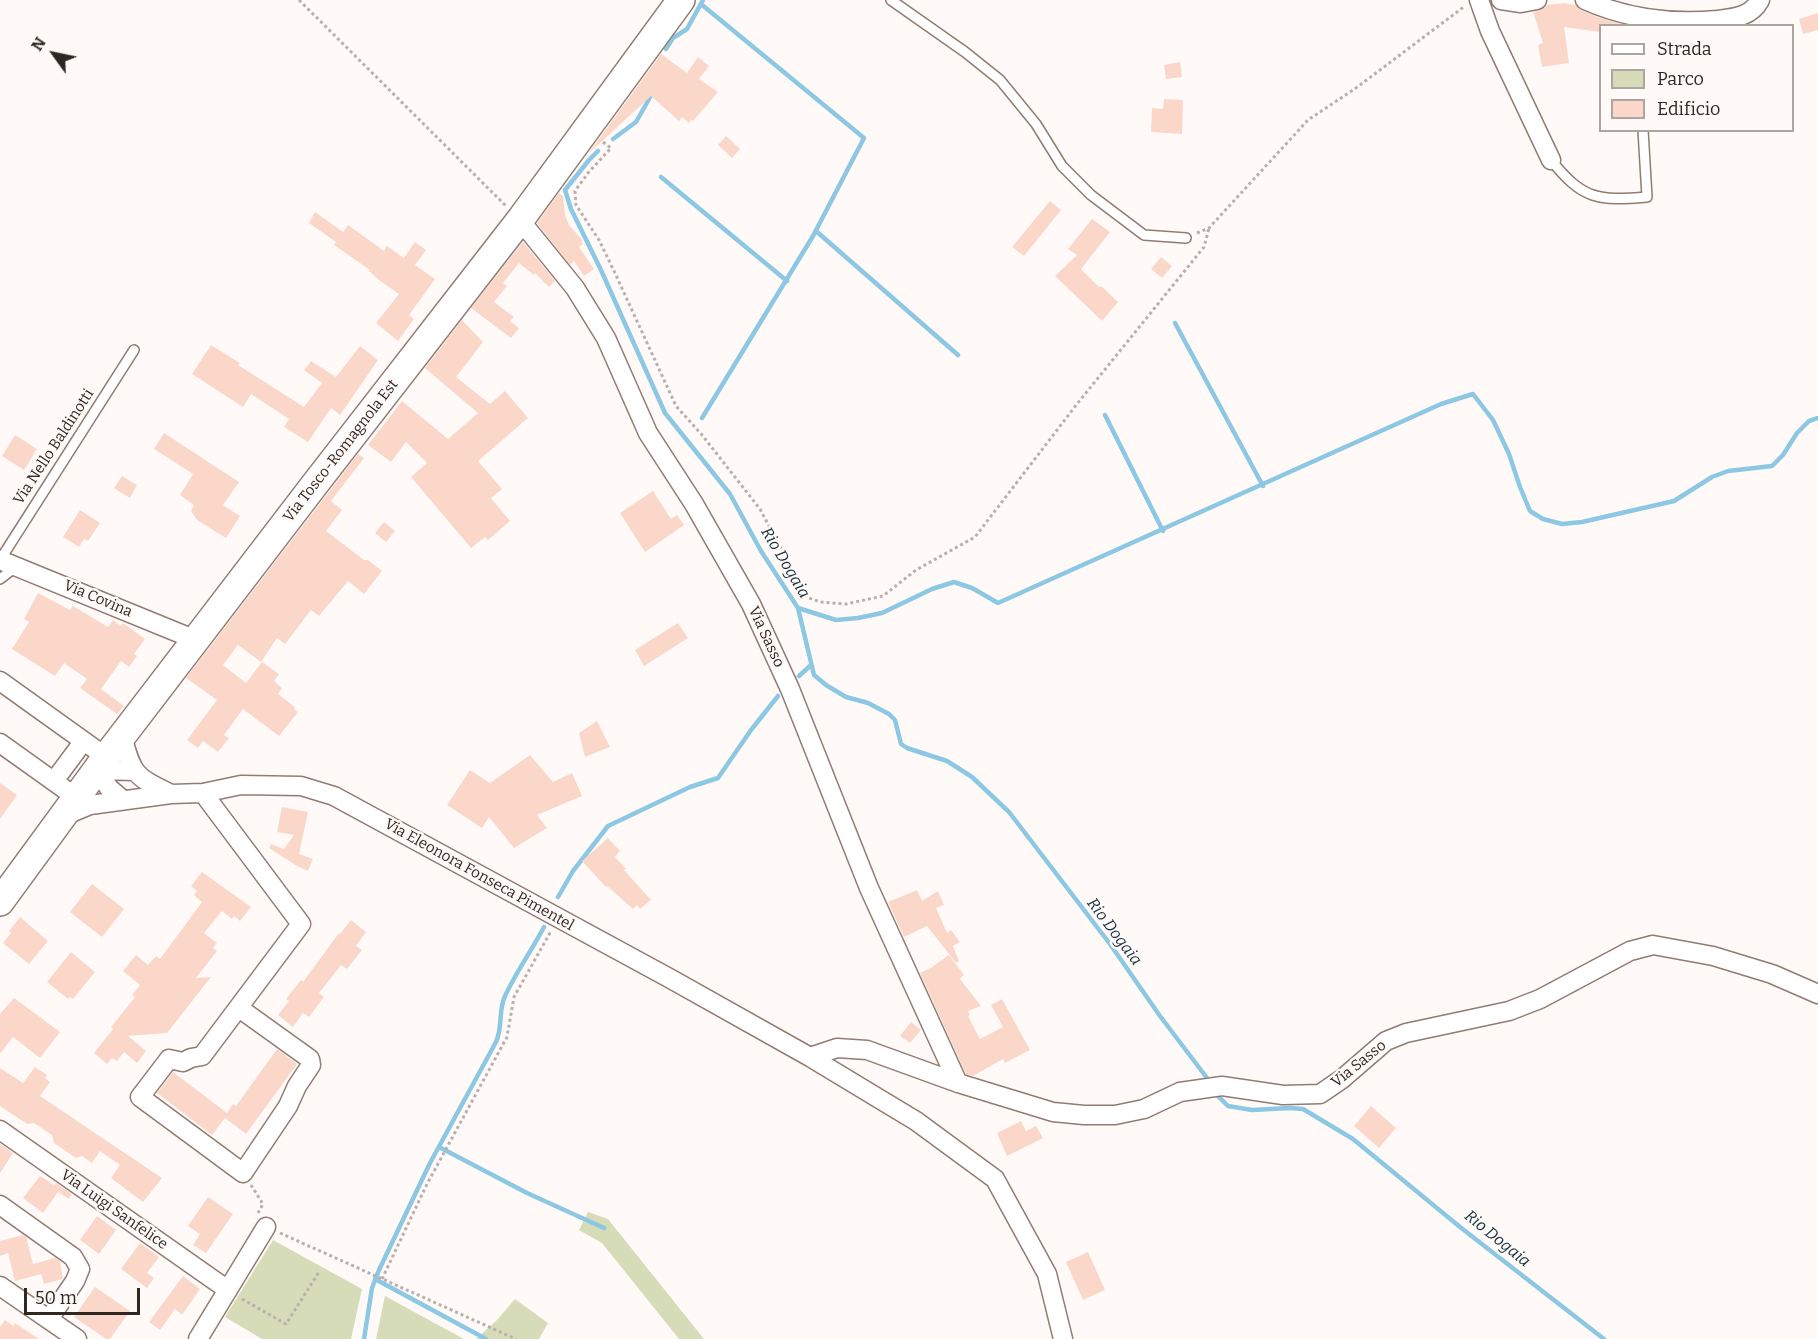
<!DOCTYPE html>
<html>
<head>
<meta charset="utf-8">
<style>
  body { margin:0 }
  #map { position:relative; width:1818px; height:1339px; overflow:hidden; background:#fffaf8; font-family:Bitter,serif }
  canvas { display:block }
  .legend { position:absolute; left:1599px; top:24px; width:195px; height:108px; box-sizing:border-box; background:#fffaf8; border:2px solid #aca6a3; margin:0; padding:8px 10px; list-style:none; font-size:18px; color:#302723 }
  .legend li { display:flex; align-items:center; gap:12px; height:30px }
  .legend b { width:30px; border:2px solid #aca6a3 }
  .north { position:absolute; left:24px; top:24px; width:60px; height:60px; -webkit-text-stroke:4px #fffaf8; paint-order:stroke; rotate:303deg; font-size:16px; font-weight:700; line-height:24px; text-align:center; color:#302723 }
  .north::after { content:''; display:block; margin:auto; width:21px; height:27px; background:#302723; clip-path:polygon(50% 0,100% 100%,50% 72%,0 100%) }
  .scale { position:absolute; left:24px; top:1288px; width:116px; height:27px; box-sizing:border-box; border:3px solid #302723; border-top:0; padding-left:8px; font-size:18px; line-height:21px; white-space:nowrap; color:#302723; -webkit-text-stroke:4px #fffaf8; paint-order:stroke }
</style>
</head>
<body>
<div id="map">
<canvas width="1818" height="1339"></canvas>
<ul class="legend">
<li><b style="height:8px;background:#fff"></b>Strada</li>
<li><b style="height:16px;background:#d7dcb8"></b>Parco</li>
<li><b style="height:16px;background:#fad7c9"></b>Edificio</li>
</ul>
<div class="north">N</div>
<div class="scale">50 m</div>
</div>
<script>
const g = document.querySelector('canvas').getContext('2d');
g.lineJoin = 'round';
function paint(path, color) {
  g.fillStyle = color;
  g.fill(path, 'evenodd');
}
function strokePath(path, color, width, dash) {
  g.strokeStyle = color;
  g.lineWidth = width;
  g.lineCap = dash ? 'butt' : 'round';
  g.setLineDash(dash || []);
  g.stroke(path);
}
function drawText(font, color, halo, rows, align = 'center') {
  g.font = font + ' Bitter,serif';
  g.lineWidth = 5;
  g.setLineDash([]);
  g.textBaseline = 'middle';
  g.strokeStyle = halo;
  g.fillStyle = color;
  for (const [text, x, y, turn = 0] of rows) {
    g.save();
    g.translate(x, y);
    g.rotate((+turn || 0) * Math.PI / 180);
    g.textAlign = isNaN(turn) ? turn : align;
    if (halo) g.strokeText(text, 0, 0);
    g.fillText(text, 0, 0);
    g.restore();
  }
}
paint(new Path2D(`
  M588,1212L608,1219L704,1339H679L602,1243L579,1230Z
  M273,1240L362,1289L351,1339H262L225,1317Z
  M385,1296L464,1339H376Z
  M515,1299L548,1323L539,1339H476L497,1320Z`), '#d7dcb8');
strokePath(new Path2D(`
  M701,4L864,138L813,236L702,418
  M666,49L673,38L687,29L703,0
  M613,139L636,122L653,92
  M598,151L589,160L565,190L571,209L601,270L665,413L730,494L761,551L798,608L814,675L826,685L846,697L868,703L889,714L895,720L901,744L907,748L947,761L972,777L1009,812L1110,944L1160,1016L1210,1082
  M661,177L787,281
  M816,231L958,355
  M1175,323L1263,486
  M1105,415L1163,531
  M798,608L836,620L858,618L882,613L932,589L954,582L972,588L998,603L1441,404L1473,394L1493,420L1509,454L1520,487L1530,511L1543,519L1562,524L1582,522L1674,501L1712,477L1728,471L1772,466L1783,455L1797,433L1809,421L1818,418
  M799,676L811,665
  M558,897L573,871L608,826L690,787L718,778L751,730L778,696
  M1216,1094L1228,1106L1252,1110L1290,1108L1303,1109L1353,1139L1460,1227L1604,1339
  M439,1147L527,1193L604,1228
  M375,1279L486,1339
  M364,1339L372,1288L379,1270L430,1163L496,1042C503,1027 498,1011 505,996C516,972 532,950 544,927`), '#8cc7e3', 4.5);
paint(new Path2D(`
  M1564,3L1575,5L1581,10L1597,17L1626,26H1600V32L1564,27L1569,63L1542,67L1538,45L1543,43L1533,12L1544,9L1547,5Z
  M1818,13V30L1803,34L1799,19Z
  M661,54L687,73L698,57L709,66L699,79L718,92L693,121L691,120L689,123L682,117L679,121L651,96L589,153Z
  M1180,62L1182,77L1166,79L1164,65Z
  M1164,99L1183,100L1182,134L1151,132L1152,108L1163,109Z
  M726,136L740,149L732,158L718,145Z
  M559,193L563,196L565,215L569,225L583,241L581,242L583,244L579,247L594,269L584,276L574,261L570,265L537,223Z
  M1050,201L1061,210L1024,256L1012,247Z
  M315,212L343,232L348,225L384,251L387,246L404,258L415,242L426,250L415,265L435,279L409,315L414,319L398,341L376,323L399,294L379,280L369,271L370,270L334,245L336,242L309,223Z
  M1092,219L1110,232L1081,269L1099,287L1101,286L1118,302L1102,321L1055,276L1077,255L1068,249Z
  M523,242L555,281L549,287L535,273L534,275L519,263L503,283L507,286L494,302L514,317L510,321L519,328L511,338L471,308Z
  M1161,257L1172,266L1162,278L1151,269Z
  M462,320L483,342L456,377L490,404L505,391L528,418L478,461L502,489L491,498L510,521L488,540L485,537L471,548L411,477L427,463L406,442L391,462L368,445L402,401L448,439L478,413L425,368Z
  M211,345L240,363L238,365L304,407L322,383L304,370L311,361L336,377L360,346L378,360L340,415L331,408L308,442L284,427L289,419L251,394L243,407L192,374Z
  M164,433L239,482L223,505L240,516L226,538L197,520L191,511L194,505L180,495L193,474L154,449Z
  M15,435L37,449L24,470L2,456Z
  M358,454L364,458L331,501L342,510L326,531L364,560H368L382,571L364,594L348,581L319,616L311,610L285,644L277,638L261,662L238,645L223,665L246,683L262,662L279,674L274,681L282,688L278,694L295,707L294,709L298,712L279,736L243,709L224,735L229,738L218,752L203,741L198,748L187,740L217,700L186,678Z
  M122,476L137,485L130,498L114,488Z
  M653,491L671,519L677,515L684,525L645,552L620,513Z
  M80,510L100,523L88,541L84,539L79,547L63,537Z
  M384,522L395,531L386,542L375,533Z
  M38,593L70,610L73,606L108,627L113,620L121,626L123,623L145,639L134,654L137,656L129,667L121,661L101,689L124,706L117,714L80,688L87,679L64,663L55,676L12,649L29,622L24,619Z
  M678,623L688,638L644,666L635,650Z
  M597,721L610,747L585,757L579,733Z
  M530,755L553,782L572,773L582,796L537,815L547,828L514,848L489,817L482,828L447,805L470,770L490,783Z
  M0,783L17,795L0,819Z
  M282,807L308,812L299,854L313,859L308,871L297,866L269,848L271,844L284,849L294,835L277,832Z
  M608,838L620,851L615,857L626,869L624,870L651,900L640,909L637,905L633,909L607,886L606,887L582,861Z
  M202,872L251,907L240,921L234,916L232,919L222,911L204,933L217,943L213,948L217,951L196,978L211,977L167,1033L128,1036L146,1051L137,1063L124,1052L117,1061L112,1058L107,1064L94,1053L113,1029L111,1027L135,997L132,995L140,985L123,971L136,955L148,965L156,956L160,959L202,902L194,895L197,891L191,886Z
  M92,884L124,909L102,937L70,912Z
  M917,890L922,901L938,891L944,905L936,908L947,933L951,930L960,942L953,946L959,961L956,963L927,926L904,937L888,902Z
  M20,917L48,941L29,964L3,943L11,933L9,931Z
  M351,920L366,932L356,946L362,950L347,969L341,965L319,993L324,997L309,1017L303,1013L293,1027L278,1015L289,1001L286,999L301,980L303,982L339,933L340,934Z
  M71,952L95,972L73,999L69,997L68,999L47,982Z
  M949,955L964,975L960,979L981,1006L968,1011L970,1015L968,1016L980,1039L1003,1027L991,1005L1002,999L1030,1050L1005,1063L1003,1059L973,1076L966,1074L920,973L932,967Z
  M14,998L60,1032L40,1058L13,1037L0,1054V1014Z
  M911,1022L921,1030L910,1043L900,1036Z
  M277,1049L297,1064L246,1134L225,1118L212,1135L157,1093L173,1072L227,1113L233,1104L236,1106Z
  M35,1067L47,1075L45,1078L50,1082L40,1096L162,1178L143,1202L111,1178L120,1165L100,1151L92,1163L82,1156L76,1158L54,1143L52,1135L34,1123L27,1124L0,1106V1068L23,1083Z
  M1371,1106L1396,1128L1379,1148L1354,1126Z
  M1021,1121L1026,1131L1036,1126L1043,1138L1007,1156L997,1133Z
  M0,1144L13,1153L0,1173Z
  M40,1176L54,1185L56,1183L72,1194L69,1199L58,1192L43,1213L23,1198Z
  M208,1197L233,1214L206,1253L193,1245L200,1234L188,1226Z
  M97,1216L116,1230L99,1254L80,1240Z
  M23,1235L26,1237L33,1264L55,1258L60,1261L63,1279L44,1284L41,1274L15,1281L8,1253L0,1256V1241Z
  M140,1243L159,1257L147,1273L154,1278L147,1288L121,1269Z
  M1088,1252L1105,1290L1083,1300L1066,1262Z
  M183,1276L200,1289L182,1315L175,1309L160,1330L149,1322Z
  M95,1287L130,1311L110,1339H106L74,1317Z
  M5,1320L13,1326L15,1323L39,1339H0V1327Z`), '#fad7c9');
const lane = new Path2D(`
  M891,0L965,52L1000,80L1036,124L1062,166L1091,195L1144,235L1186,238
  M1551,160C1583,200 1598,201 1647,197L1643,130
  M0,560L134,350
  M0,579L17,566`);
const street = new Path2D(`
  M1479,0L1490,31L1551,160
  M1501,0L1521,3L1537,0
  M1585,0C1627,19 1672,24 1717,20C1734,18 1751,17 1760,0
  M520,220L575,288L606,338L648,433L694,504L751,604L790,689L869,888L958,1083
  M0,560L196,640
  M0,681L106,757
  M122,736C133,776 135,776 171,794
  M0,743L77,798
  M54,781L83,742
  M203,793L301,924L202,1056L191,1058L183,1062L169,1059L140,1097L243,1173L288,1106L297,1086L311,1065L310,1059L239,1008
  M123,800L109,788L97,770L135,771
  M66,815L90,805L171,794L203,793L241,785L301,786L334,796L671,979L810,1057L916,1121L995,1179L1047,1274L1063,1339
  M810,1057L837,1048L867,1050L958,1083L1053,1112L1084,1115H1115L1144,1109L1180,1092L1222,1086L1283,1095L1320,1094L1342,1079L1386,1041L1406,1033L1509,1011L1540,999L1630,951L1653,945L1713,956L1772,974L1818,994
  M0,1130L228,1290
  M0,1205L73,1257L80,1269L75,1281L49,1319
  M0,1286L77,1339
  M198,1339L266,1227`);
const primary = new Path2D(`
  M0,902L106,757L315,484L520,220L681,0`);
strokePath(lane, '#917b72', 12);
strokePath(street, '#917b72', 21);
strokePath(primary, '#917b72', 30);
strokePath(new Path2D(`
  M299,0L506,206
  M603,142L611,148L588,173L575,191L576,205L599,240L614,271L676,406L702,435L760,509L800,585L809,598L820,602L846,604L883,596L916,570L975,537L1077,404L1204,247L1209,228
  M1197,233L1209,228L1308,120L1356,88L1465,6
  M251,1185L263,1204L258,1213
  M280,1233L516,1339
  M382,1279L427,1184L507,1037L514,997L551,931
  M242,1299L286,1324L319,1272`), '#b7b0ae', 3, [3, 3]);
strokePath(lane, '#fff', 9);
strokePath(street, '#fff', 18);
strokePath(primary, '#fff', 27);
drawText('15px', '#302723', '#fffaf8', [
  ["Via Nello Baldinotti",54,447,-57],
  ["Via Tosco-Romagnola Est",341,451,-52],
  ["Via Covina",98,599,23],
  ["Via Sasso",766,637,65],
  ["Via Eleonora Fonseca Pimentel",479,875,29],
  ["Via Sasso",1359,1064,-39],
  ["Via Luigi Sanfelice",114,1210,35]
]);
drawText('italic 16px', '#14313d', '#fffaf8', [
  ["Rio Dogaia",785,563,59],
  ["Rio Dogaia",1114,932,53],
  ["Rio Dogaia",1497,1239,39]
]);
</script>
</body>
</html>
